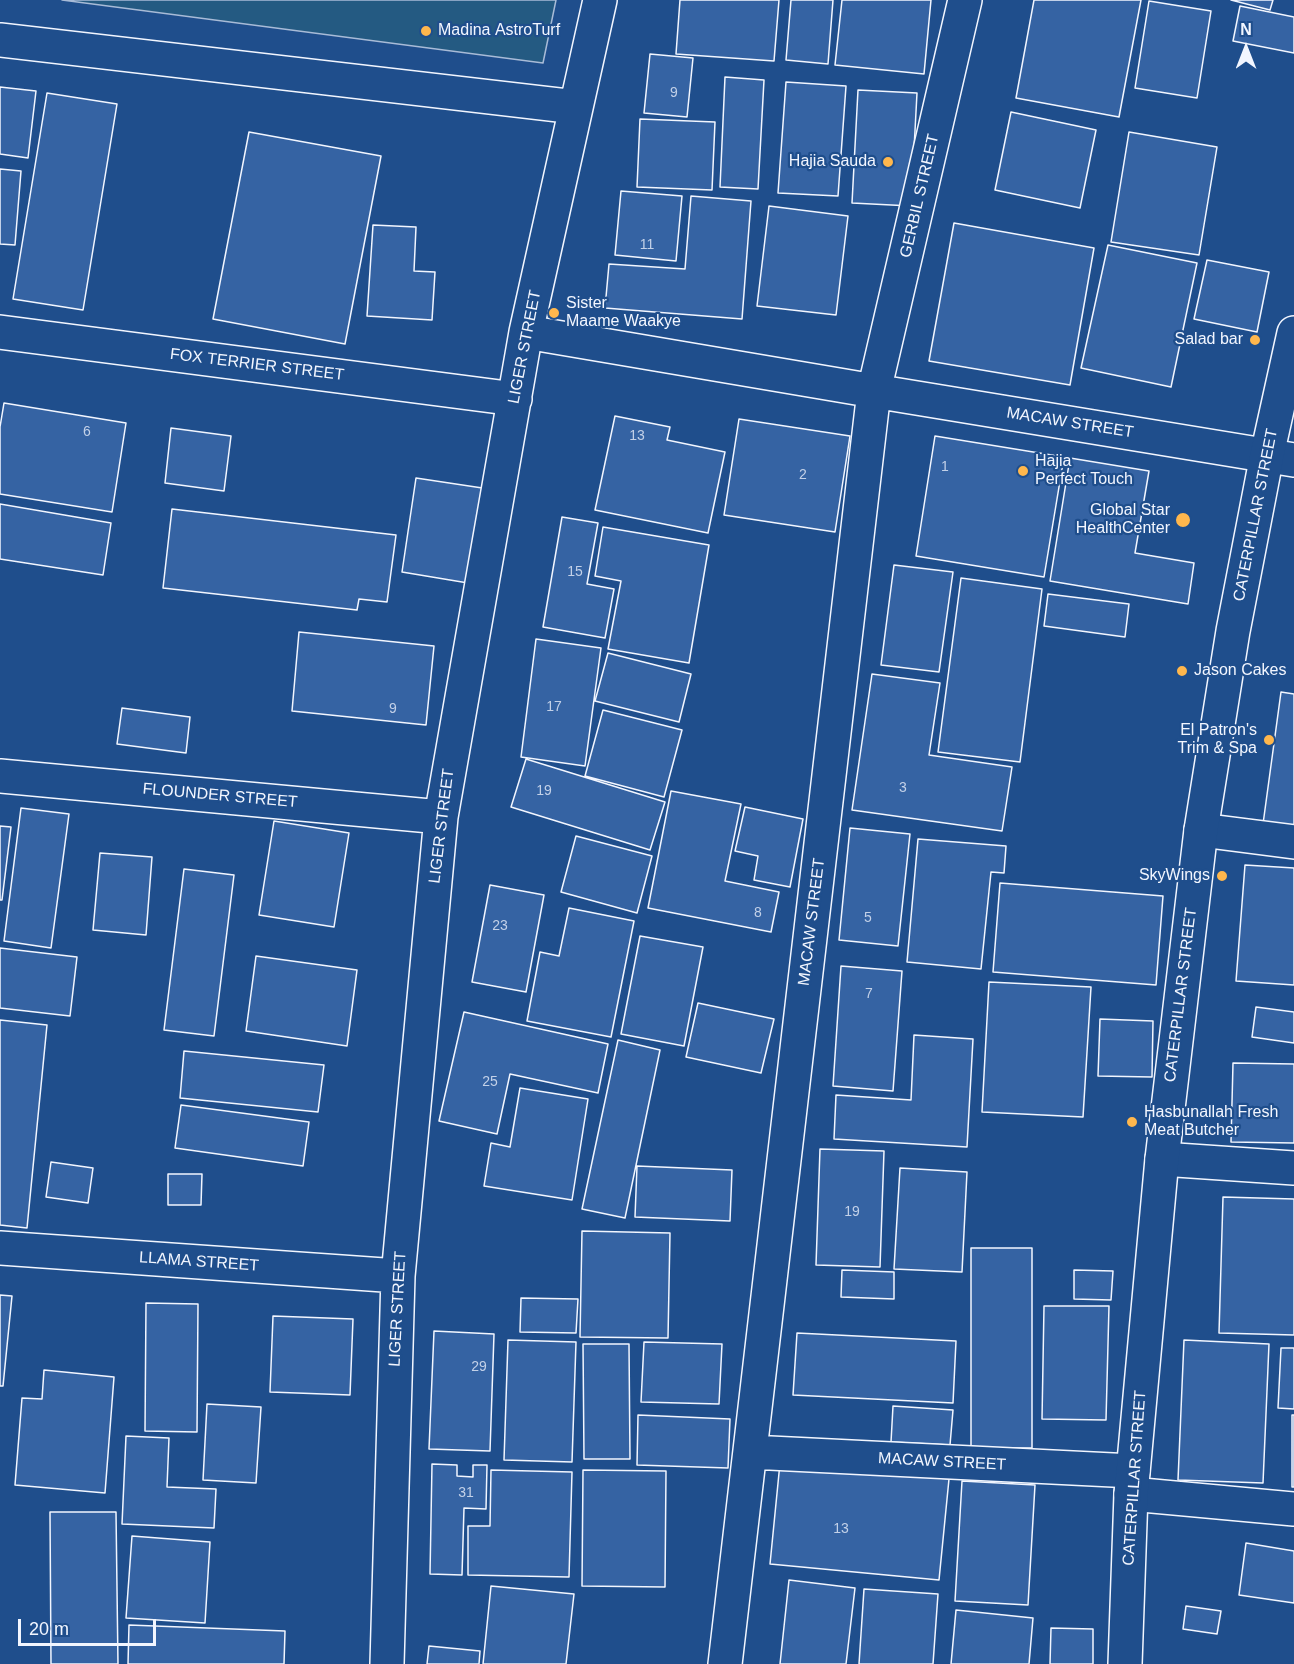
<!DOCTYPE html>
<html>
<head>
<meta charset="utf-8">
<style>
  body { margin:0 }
  #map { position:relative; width:1294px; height:1664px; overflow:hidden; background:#1f4e8c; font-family:Arial,sans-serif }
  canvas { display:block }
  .north { position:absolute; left:1216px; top:18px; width:60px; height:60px; -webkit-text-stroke:4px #1f4e8c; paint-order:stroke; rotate:0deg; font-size:16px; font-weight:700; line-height:24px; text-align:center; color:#f2f6ff }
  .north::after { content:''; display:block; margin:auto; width:21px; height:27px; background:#f2f6ff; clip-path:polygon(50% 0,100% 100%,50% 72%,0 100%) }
  .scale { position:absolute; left:18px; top:1619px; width:138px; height:27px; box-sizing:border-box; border:3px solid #f2f6ff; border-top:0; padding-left:8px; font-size:18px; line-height:21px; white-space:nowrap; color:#f2f6ff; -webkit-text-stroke:4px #1f4e8c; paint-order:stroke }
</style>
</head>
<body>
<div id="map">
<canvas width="1294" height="1664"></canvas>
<div class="north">N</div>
<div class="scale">20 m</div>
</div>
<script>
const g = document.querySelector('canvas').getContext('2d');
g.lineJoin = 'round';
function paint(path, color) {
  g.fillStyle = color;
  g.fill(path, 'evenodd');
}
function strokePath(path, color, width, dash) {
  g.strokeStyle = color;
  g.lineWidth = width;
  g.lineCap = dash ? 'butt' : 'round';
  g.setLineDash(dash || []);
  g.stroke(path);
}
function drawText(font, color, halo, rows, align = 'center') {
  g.font = font + ' Arial,sans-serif';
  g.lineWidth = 4.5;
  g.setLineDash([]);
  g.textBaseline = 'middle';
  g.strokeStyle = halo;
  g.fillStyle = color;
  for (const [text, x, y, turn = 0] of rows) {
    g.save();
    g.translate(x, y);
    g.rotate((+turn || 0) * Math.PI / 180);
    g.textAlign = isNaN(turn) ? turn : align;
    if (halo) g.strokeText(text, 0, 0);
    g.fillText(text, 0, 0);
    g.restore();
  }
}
const green = new Path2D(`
  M62,0H556L543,63Z`);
paint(green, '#245a82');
strokePath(green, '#a8bbd7', 1.5);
const building = new Path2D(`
  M680,0H779L774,61L676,54Z
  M791,0H833L828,64L786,60Z
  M842,0H931L924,74L835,65Z
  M1034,0H1141L1119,117L1016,98Z
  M1231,0H1273L1270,10Z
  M1149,1L1211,11L1197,98L1135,88Z
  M1240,6L1294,17V53L1233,41Z
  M650,54L693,58L687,117L644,113Z
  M725,77L764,80L758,189L720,187Z
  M786,82L846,86L838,196L778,193Z
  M0,87L36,91L28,158L0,154Z
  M858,90L917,93L911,206L852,203Z
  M47,93L117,104L83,310L13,299Z
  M1011,112L1096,130L1080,208L995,190Z
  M640,119L715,122L712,190L637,187Z
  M249,132L381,156L345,344L213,319Z
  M1129,132L1217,147L1199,255L1111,242Z
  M0,169L21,171L15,245L0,244Z
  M621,191L682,196L676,261L615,255Z
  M691,196L751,201L742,319L605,308L609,264L685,269Z
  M769,206L848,216L836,315L757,306Z
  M954,223L1094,248L1070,385L929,361Z
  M373,225L416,227L414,271L435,272L432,320L367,316Z
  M1108,245L1197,263L1171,387L1081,368Z
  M1207,260L1269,272L1257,332L1194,319Z
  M4,403L126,423L112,512L0,494V427Z
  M615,416L670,427L667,440L725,452L708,533L595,510Z
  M739,419L850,436L835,532L724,515Z
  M171,428L231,436L224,491L165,483Z
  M935,436L1064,457L1044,577L916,556Z
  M1070,458L1149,471L1135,553L1194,563L1188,604L1050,581Z
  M416,478L489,489L474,584L402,572Z
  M0,504L111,523L103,575L0,559Z
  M172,509L396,535L387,602L359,599L357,610L163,588Z
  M562,517L598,523L587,584L614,589L605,638L543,627Z
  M603,527L709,545L689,663L608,649L621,581L595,576Z
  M894,565L953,572L939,672L881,665Z
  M961,578L1042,589L1020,762L938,752Z
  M1048,594L1129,604L1125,637L1044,626Z
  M299,632L434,646L426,725L292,711Z
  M536,639L601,648L585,766L521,757Z
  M608,653L691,674L679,722L595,701Z
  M872,674L940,683L929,755L1012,767L1002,831L852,810Z
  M1281,692L1294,694V828L1263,824Z
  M122,708L190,717L186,753L117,744Z
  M603,710L682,730L664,797L585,776Z
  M526,759L665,802L650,850L511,807Z
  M671,791L741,804L725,881L779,892L771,932L648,908Z
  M745,807L803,819L790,887L754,880L758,856L735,851Z
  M21,808L69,814L51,948L4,941Z
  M274,821L349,833L334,927L259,915Z
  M0,826L11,827L2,900H0Z
  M850,828L910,834L898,946L839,940Z
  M576,836L652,856L637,913L561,892Z
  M918,839L1006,846L1004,873L991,872L981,969L907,962Z
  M100,853L152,857L146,935L93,930Z
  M1245,865L1294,868V985L1236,981Z
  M184,869L234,875L214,1036L164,1030Z
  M1000,883L1163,896L1156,985L993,972Z
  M490,885L544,895L526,992L472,982Z
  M569,908L634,921L611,1037L527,1021L540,952L559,956Z
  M640,936L703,947L684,1046L621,1034Z
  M0,948L77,957L70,1016L0,1008Z
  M256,956L357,970L347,1046L246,1031Z
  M841,966L902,971L893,1091L833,1086Z
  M989,982L1091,987L1083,1117L982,1112Z
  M698,1003L774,1019L761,1073L686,1057Z
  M1256,1007L1294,1012V1043L1252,1037Z
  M464,1012L608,1044L598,1093L510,1074L497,1134L439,1121Z
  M1100,1019L1153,1021L1152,1077L1098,1076Z
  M0,1020L47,1025L27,1228L0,1225Z
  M914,1035L973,1039L967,1147L834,1139L836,1095L911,1100Z
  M618,1040L660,1050L625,1218L582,1209Z
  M184,1051L324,1065L318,1112L180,1098Z
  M1233,1063L1294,1064V1143L1231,1142Z
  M520,1088L588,1099L572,1200L484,1186L491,1143L510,1147Z
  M181,1105L309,1122L303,1166L175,1148Z
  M820,1149L884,1151L880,1267L816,1265Z
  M51,1162L93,1168L88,1203L46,1197Z
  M637,1166L732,1170L730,1221L635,1217Z
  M900,1168L967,1172L962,1272L894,1269Z
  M168,1174H202L201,1205H168Z
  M1223,1197L1294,1199V1335L1219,1333Z
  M582,1231L670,1233L668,1338L580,1337Z
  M971,1248H1032V1448H971Z
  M842,1270L894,1272V1299L841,1297Z
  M1074,1270L1113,1271L1111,1300L1074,1299Z
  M0,1295L12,1296L3,1386H0Z
  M521,1298L578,1299L576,1333L520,1332Z
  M146,1303L198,1304L197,1432L145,1431Z
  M1044,1306H1109L1106,1420L1042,1419Z
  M273,1316L353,1319L350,1395L270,1392Z
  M434,1331L494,1334L490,1451L429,1449Z
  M797,1333L956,1341L953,1403L793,1395Z
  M508,1340L576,1342L572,1462L504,1460Z
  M1184,1340L1269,1344L1263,1483L1178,1480Z
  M644,1342L722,1344L719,1404L641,1402Z
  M583,1344H629L630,1459H584Z
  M1281,1348H1294V1409L1278,1408Z
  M44,1370L114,1377L105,1493L15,1485L22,1398L42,1399Z
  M207,1404L261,1407L256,1483L203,1480Z
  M893,1406L953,1410L950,1445L891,1442Z
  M638,1415L730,1419L728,1468L637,1465Z
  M1292,1415H1294V1487H1292Z
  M126,1436L169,1438L167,1487L216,1489L214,1528L122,1524Z
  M780,1463L949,1479L939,1580L770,1564Z
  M432,1464L457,1465V1476L473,1477V1465H487L486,1509L464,1508L462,1575L430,1574Z
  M491,1470L572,1472L569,1577L468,1575V1526H490Z
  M583,1470L666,1471L665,1587L582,1586Z
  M962,1481L1035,1485L1028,1605L955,1601Z
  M50,1512H116L118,1664H51Z
  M132,1536L210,1542L205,1623L126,1618Z
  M1246,1543L1294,1551V1603L1239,1595Z
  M789,1580L855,1588L846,1664H780Z
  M491,1586L574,1594L566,1664H483Z
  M864,1589L938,1594L933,1664H859Z
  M1186,1606L1221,1611L1217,1634L1183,1629Z
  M956,1610L1033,1618L1029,1664H951Z
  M129,1625L285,1631L284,1664H128Z
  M1051,1628L1093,1629V1664H1050Z
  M429,1646L480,1651L479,1664H427Z`);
paint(building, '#3563a3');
strokePath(building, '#f2f6ff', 1.5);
const minor = new Path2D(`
  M0,40L576,107
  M0,332L515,399
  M526,332L874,391L1294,460
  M0,776L441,817
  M1201,830L1294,842
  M1162,1159L1294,1168
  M0,1248L398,1276
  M750,1452L1133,1471
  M1131,1494L1294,1509
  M387,1664L398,1276L441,817L526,332L600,0
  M725,1664L874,391L965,0`);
const tertiary = new Path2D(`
  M1125,1664L1131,1494L1162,1159L1201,830L1233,631L1267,455L1294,333`);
strokePath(minor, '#f2f6ff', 36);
strokePath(tertiary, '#f2f6ff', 36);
strokePath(minor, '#1f4e8c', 33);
strokePath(tertiary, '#1f4e8c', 33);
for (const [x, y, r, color] of [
  [426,31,6,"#ffb74d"],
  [888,162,6,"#ffb74d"],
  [554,313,6,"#ffb74d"],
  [1255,340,6,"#ffb74d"],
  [1023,471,6,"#ffb74d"],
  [1183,520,8,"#ffb74d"],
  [1182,671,6,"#ffb74d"],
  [1269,740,6,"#ffb74d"],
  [1222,876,6,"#ffb74d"],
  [1132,1122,6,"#ffb74d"]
]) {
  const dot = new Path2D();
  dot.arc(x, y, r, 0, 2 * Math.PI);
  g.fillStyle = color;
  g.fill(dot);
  strokePath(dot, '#1f4e8c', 2);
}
drawText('14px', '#c3d1e8', null, [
  ["9",674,93],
  ["11",647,245],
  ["6",87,432],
  ["13",637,436],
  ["1",945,467],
  ["2",803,475],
  ["15",575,572],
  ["17",554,707],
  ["9",393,709],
  ["3",903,788],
  ["19",544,791],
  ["8",758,913],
  ["5",868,918],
  ["23",500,926],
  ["7",869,994],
  ["25",490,1082],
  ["19",852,1212],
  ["29",479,1367],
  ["31",466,1493],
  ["13",841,1529]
]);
drawText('16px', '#f2f6ff', '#1f4e8c', [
  ["Madina AstroTurf",438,31],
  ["Hajia Sauda",876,162,"right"],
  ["Sister",566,304],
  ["Maame Waakye",566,322],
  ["Salad bar",1243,340,"right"],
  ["Hajia",1035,462],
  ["Perfect Touch",1035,480],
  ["Global Star",1170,511,"right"],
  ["HealthCenter",1170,529,"right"],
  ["Jason Cakes",1194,671],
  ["El Patron's",1257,731,"right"],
  ["Trim & Spa",1257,749,"right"],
  ["SkyWings",1210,876,"right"],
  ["Hasbunallah Fresh",1144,1113],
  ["Meat Butcher",1144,1131]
], 'left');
drawText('16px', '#f2f6ff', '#1f4e8c', [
  ["GERBIL STREET",920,196,-77],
  ["LIGER STREET",525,347,-79],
  ["FOX TERRIER STREET",257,365,7],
  ["MACAW STREET",1070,423,9],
  ["CATERPILLAR STREET",1256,515,-79],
  ["FLOUNDER STREET",220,796,5],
  ["LIGER STREET",442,826,-83],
  ["MACAW STREET",812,922,-83],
  ["CATERPILLAR STREET",1181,995,-83],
  ["LLAMA STREET",199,1262,4],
  ["LIGER STREET",398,1309,-87],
  ["MACAW STREET",942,1462,3],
  ["CATERPILLAR STREET",1135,1478,-86]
]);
</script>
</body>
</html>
